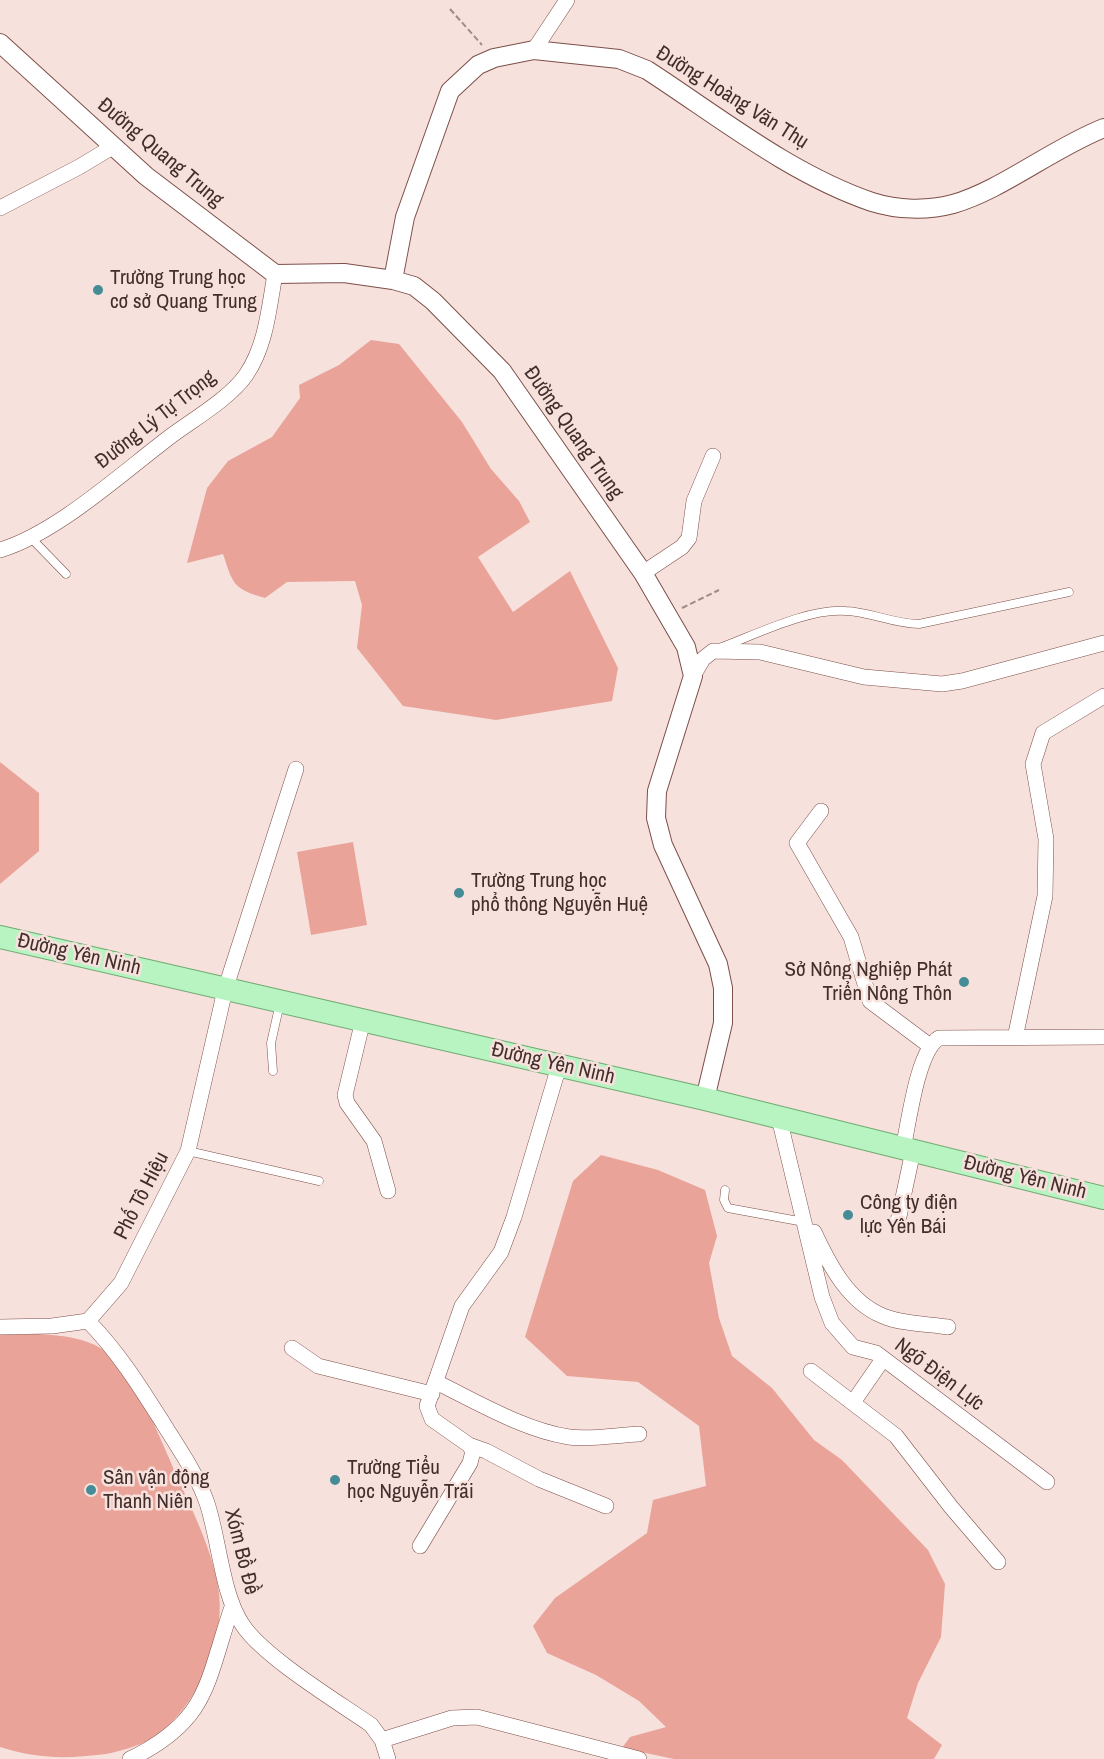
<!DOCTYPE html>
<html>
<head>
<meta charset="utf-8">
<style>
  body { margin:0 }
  canvas { display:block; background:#f7e1dd }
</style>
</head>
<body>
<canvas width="1104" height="1759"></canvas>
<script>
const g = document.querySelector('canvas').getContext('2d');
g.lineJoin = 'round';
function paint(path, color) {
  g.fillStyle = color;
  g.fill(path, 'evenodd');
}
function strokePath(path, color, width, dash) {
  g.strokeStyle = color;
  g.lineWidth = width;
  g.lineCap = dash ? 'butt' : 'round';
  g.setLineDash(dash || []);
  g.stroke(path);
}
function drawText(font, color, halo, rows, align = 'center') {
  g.font = font + ' "Archivo Narrow",sans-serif';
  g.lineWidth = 5;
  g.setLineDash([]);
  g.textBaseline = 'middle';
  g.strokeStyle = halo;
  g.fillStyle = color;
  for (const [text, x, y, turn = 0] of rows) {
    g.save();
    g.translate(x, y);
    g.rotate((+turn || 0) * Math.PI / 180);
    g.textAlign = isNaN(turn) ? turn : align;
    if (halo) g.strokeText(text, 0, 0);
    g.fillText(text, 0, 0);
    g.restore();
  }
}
paint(new Path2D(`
  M371,340L399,344L462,422L491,469L519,501L530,522L478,557L513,612L570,571L618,668L612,701L496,720L403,706L357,648L362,605L355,581L287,582L265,598C233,589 233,584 223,554L187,563L207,488L228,461L272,437L300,398L299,385L339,365Z
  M0,762L39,793V851L0,884Z
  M353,842L367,925L311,935L297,852Z
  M601,1155L658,1170L705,1190L717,1236L709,1263L719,1318L732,1356L772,1388L814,1440L842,1460L928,1550L945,1584L941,1637L918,1683L907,1718L942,1745L934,1759H674L622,1748L630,1737L666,1727L639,1701L596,1675L547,1653L533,1626L555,1598L647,1533L653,1500L706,1486L699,1426L638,1382L567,1376L525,1337L573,1181Z
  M39,1334C67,1336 89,1338 111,1355C133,1372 158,1433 169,1458C186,1499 210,1541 218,1586C227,1637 201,1699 161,1732C146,1744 125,1750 106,1754C65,1759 39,1759 0,1747V1335Z`), '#eaa399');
const service = new Path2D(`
  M31,538L66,574
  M722,647C757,634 809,608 846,611C871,612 894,624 919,624L1069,592
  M273,1071L271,1043L280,1003
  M188,1151L319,1181
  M725,1190L724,1200L728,1208L804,1222`);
const minor = new Path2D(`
  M534,50L567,0
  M0,208L79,167L114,146
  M0,550C57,533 123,472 171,436C194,419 230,398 246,375C266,346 269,308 275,274
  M643,573L682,547L689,538L694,501L713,456
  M693,676L703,659L713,651L760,652L864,677L942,684L962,681L1104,643
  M821,811L797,843L851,937L870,1001L930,1046
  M363,1020L345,1095L347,1103L374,1141L388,1191
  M1015,1038L1045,896L1046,839L1033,764L1043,733L1104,696
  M779,1118L822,1297L832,1323L853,1347L876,1353L1047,1482
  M903,1148C909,1123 917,1051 939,1038L1104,1037
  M898,1221L913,1151
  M814,1232C829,1264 848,1302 883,1316C902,1324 928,1324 948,1327
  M88,1321C119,1353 139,1385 163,1423C179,1449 197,1474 207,1503C219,1539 222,1594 242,1624C262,1656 338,1702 371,1725L382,1740L388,1759
  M0,1327L52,1326L88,1321L121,1283L188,1151L225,990L296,769
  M292,1348L318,1366L432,1394
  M811,1371L896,1436L951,1507L998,1562
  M436,1382C477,1402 524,1430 569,1437C591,1440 616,1435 639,1434
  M854,1401L883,1359
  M469,1445L486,1451L539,1479L606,1506
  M420,1546L470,1463L473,1451L469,1445L432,1419L427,1406L462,1306L501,1252L514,1217L559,1066
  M382,1740L452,1718L477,1717L639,1759
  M130,1759C210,1720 206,1682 232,1607`);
const tertiary = new Path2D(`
  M0,43L146,176L275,274L344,273L393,280L414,286L433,301L502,371L643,573L686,647L693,676L657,791L656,818L663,845L718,964L723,988V1023L705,1099
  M393,280L405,217L450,91L478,65L494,58L534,50L619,59L647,70C718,116 790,174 872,202C897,210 927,211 953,204C1002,190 1053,148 1104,128`);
const primary = new Path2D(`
  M0,937L705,1099L1104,1198`);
strokePath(service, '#7d4f48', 9);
strokePath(minor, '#7d4f48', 16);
strokePath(tertiary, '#7d4f48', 20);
strokePath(primary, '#70aa72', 24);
strokePath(new Path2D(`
  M450,9L482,45
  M682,608L719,590`), '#a08b87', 2, [6, 3]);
strokePath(service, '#fff', 8);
strokePath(minor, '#fff', 15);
strokePath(tertiary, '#fff', 18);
strokePath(primary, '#b8f4c2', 22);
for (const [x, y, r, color] of [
  [98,290,6,"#468c96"],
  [459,893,6,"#468c96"],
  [964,982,6,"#468c96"],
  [848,1215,6,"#468c96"],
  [335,1480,6,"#468c96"],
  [91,1490,6,"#468c96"]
]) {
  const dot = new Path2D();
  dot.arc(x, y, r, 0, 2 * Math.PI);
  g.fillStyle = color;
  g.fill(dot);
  strokePath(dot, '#f7e1dd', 2);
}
drawText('21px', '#432e2b', '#f7e1dd', [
  ["Đường Hoàng Văn Thụ",732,98,32],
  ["Đường Quang Trung",160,153,40],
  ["Đường Lý Tự Trọng",156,420,-38],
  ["Đường Quang Trung",573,433,55],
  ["Đường Yên Ninh",79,955,13],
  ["Đường Yên Ninh",553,1064,13],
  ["Đường Yên Ninh",1025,1178,14],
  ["Phố Tô Hiệu",142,1196,-63],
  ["Ngõ Điện Lực",939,1375,37],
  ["Xóm Bồ Đề",241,1552,76]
]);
drawText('21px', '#432e2b', '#f7e1dd', [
  ["Trường Trung học",110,278],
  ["cơ sở Quang Trung",110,302],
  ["Trường Trung học",471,881],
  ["phổ thông Nguyễn Huệ",471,905],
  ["Sở Nông Nghiệp Phát",952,970,"right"],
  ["Triển Nông Thôn",952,994,"right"],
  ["Công ty điện",860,1203],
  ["lực Yên Bái",860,1227],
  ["Trường Tiểu",347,1468],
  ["học Nguyễn Trãi",347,1492],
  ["Sân vận động",103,1478],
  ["Thanh Niên",103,1502]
], 'left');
</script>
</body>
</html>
